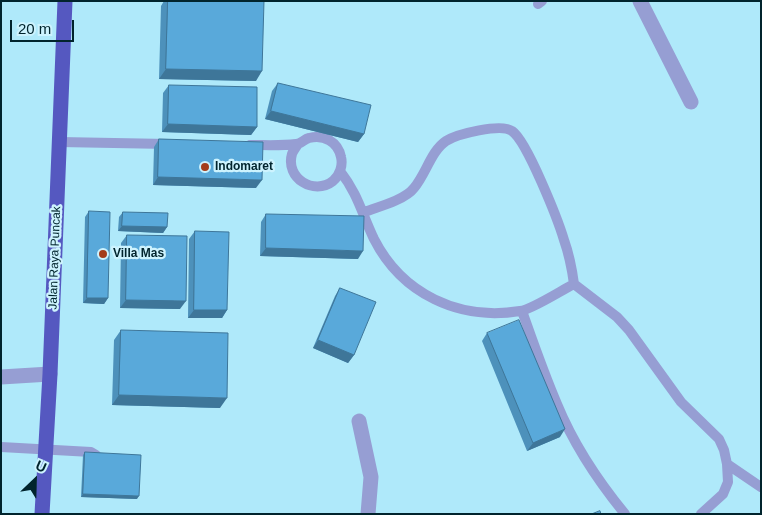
<!DOCTYPE html>
<html>
<head>
<meta charset="utf-8">
<style>
  body { margin:0 }
  #map { position:relative; width:762px; height:515px; overflow:hidden; background:#afe9fa; font-family:Arial,sans-serif }
  canvas { display:block }
  .frame { position:absolute; inset:0; border:2px solid #01242d; pointer-events:none }
  .north { position:absolute; left:10px; top:455px; width:50px; height:50px; -webkit-text-stroke:4px #cdf3fe; paint-order:stroke; rotate:24deg; font-size:14px; font-weight:700; line-height:20px; text-align:center; color:#01242d }
  .north::after { content:''; display:block; margin:auto; width:18px; height:22px; background:#01242d; clip-path:polygon(50% 0,100% 100%,50% 72%,0 100%) }
  .scale { position:absolute; left:10px; top:20px; width:64px; height:22px; box-sizing:border-box; border:2px solid #01242d; border-top:0; padding-left:6px; font-size:15px; line-height:18px; white-space:nowrap; color:#01242d; -webkit-text-stroke:4px #cdf3fe; paint-order:stroke }
</style>
</head>
<body>
<div id="map">
<canvas width="762" height="515"></canvas>
<div class="frame"></div>
<div class="north">U</div>
<div class="scale">20 m</div>
</div>
<script>
const g = document.querySelector('canvas').getContext('2d');
g.lineJoin = 'round';
function strokePath(path, color, width, dash) {
  g.strokeStyle = color;
  g.lineWidth = width;
  g.lineCap = dash ? 'butt' : 'round';
  g.setLineDash(dash || []);
  g.stroke(path);
}
function paint(path, color) {
  g.fillStyle = color;
  g.fill(path, 'evenodd');
}
function drawText(font, color, halo, rows, align = 'center') {
  g.font = font + ' Arial,sans-serif';
  g.lineWidth = 4.5;
  g.setLineDash([]);
  g.textBaseline = 'middle';
  g.strokeStyle = halo;
  g.fillStyle = color;
  for (const [text, x, y, turn = 0] of rows) {
    g.save();
    g.translate(x, y);
    g.rotate((+turn || 0) * Math.PI / 180);
    g.textAlign = isNaN(turn) ? turn : align;
    if (halo) g.strokeText(text, 0, 0);
    g.fillText(text, 0, 0);
    g.restore();
  }
}
strokePath(new Path2D(`
  M538,4L542,1
  M60,142L168,144
  M250,145C265,145 281,146 296,144C301,144 304,139 309,138C324,134 338,142 341,157C343,165 340,175 333,181C314,196 285,178 292,154C293,151 296,147 298,144
  M340,171C358,194 362,214 374,239C402,294 459,321 520,311C531,310 562,290 574,284C572,269 569,254 564,240C558,220 527,141 512,131C501,123 457,134 446,141C431,151 426,174 414,188C405,200 378,207 364,212
  M574,284L617,317L629,330L681,402L719,439L724,450L727,464L728,482L723,494L701,514
  M522,311C533,342 544,374 557,404C573,443 598,481 625,514
  M1,447L91,452L96,455
  M727,464L761,487`), '#969ed3', 10);
strokePath(new Path2D(`
  M640,1L691,102
  M1,377L50,374
  M359,421L371,477L368,514`), '#969ed3', 15);
strokePath(new Path2D(`
  M42,514L50,374L65,1`), '#5558c0', 15);
paint(new Path2D(`
  M164,1H264L256,81L159,79L161,6Z
  M278,83L364,134L358,142L265,119L272,91Z
  M169,85L257,127L251,135L162,132L163,93Z
  M159,139L256,188L153,185L154,147Z
  M89,211L108,298L104,304L83,303L85,217Z
  M123,212L167,227L163,233L118,231L119,217Z
  M266,214L358,259L260,256L261,222Z
  M195,231L227,310L222,318H188L189,239Z
  M127,235L180,309L120,308L121,243Z
  M340,288L354,355L348,363L313,348L335,296Z
  M121,330L220,408L112,405L114,340Z
  M487,333L560,437L527,451L482,341Z
  M85,452L137,499L81,497L83,455Z`), '#4d91bb');
paint(new Path2D(`
  M166,69L262,71L256,81L159,79Z
  M271,111L364,134L358,142L265,119Z
  M168,124L257,127L251,135L162,132Z
  M158,177L262,180L256,188L153,185Z
  M122,226L167,227L163,233L118,231Z
  M266,248L363,251L358,259L260,256Z
  M87,298H108L104,304L83,303Z
  M126,300L186,301L180,309L120,308Z
  M194,310H227L222,318H188Z
  M318,340L354,355L348,363L313,348Z
  M119,395L227,398L220,408L112,405Z
  M565,429L560,437L527,451L533,443Z
  M83,494L139,496L137,499L81,497Z`), '#3e7699');
const building = new Path2D(`
  M168,1H264L262,71L166,69Z
  M278,83L371,105L364,134L271,111Z
  M169,85L257,87V127L168,124Z
  M159,139L263,142L262,180L158,177Z
  M89,211L110,212L108,298H87Z
  M123,212L168,213L167,227L122,226Z
  M266,214L364,216L363,251L266,248Z
  M195,231L229,232L227,310H194Z
  M127,235L187,236L186,301L126,300Z
  M340,288L376,302L354,355L318,340Z
  M519,320L565,429L533,443L487,333Z
  M121,330L228,333L227,398L119,395Z
  M85,452L141,455L139,496L83,494Z
  M600,511L601,514H592Z`);
paint(building, '#59a9da');
strokePath(building, '#3e7699', 1);
for (const [x, y, r, color] of [
  [205,167,5,"#a43d1b"],
  [103,254,5,"#a43d1b"]
]) {
  const dot = new Path2D();
  dot.arc(x, y, r, 0, 2 * Math.PI);
  g.fillStyle = color;
  g.fill(dot);
  strokePath(dot, '#cdf3fe', 2);
}
drawText('bold 12px', '#01242d', '#cdf3fe', [
  ["Indomaret",215,167],
  ["Villa Mas",113,254]
], 'left');
drawText('12px', '#01242d', '#cdf3fe', [
  ["Jalan Raya Puncak",55,258,-88]
]);
</script>
</body>
</html>
